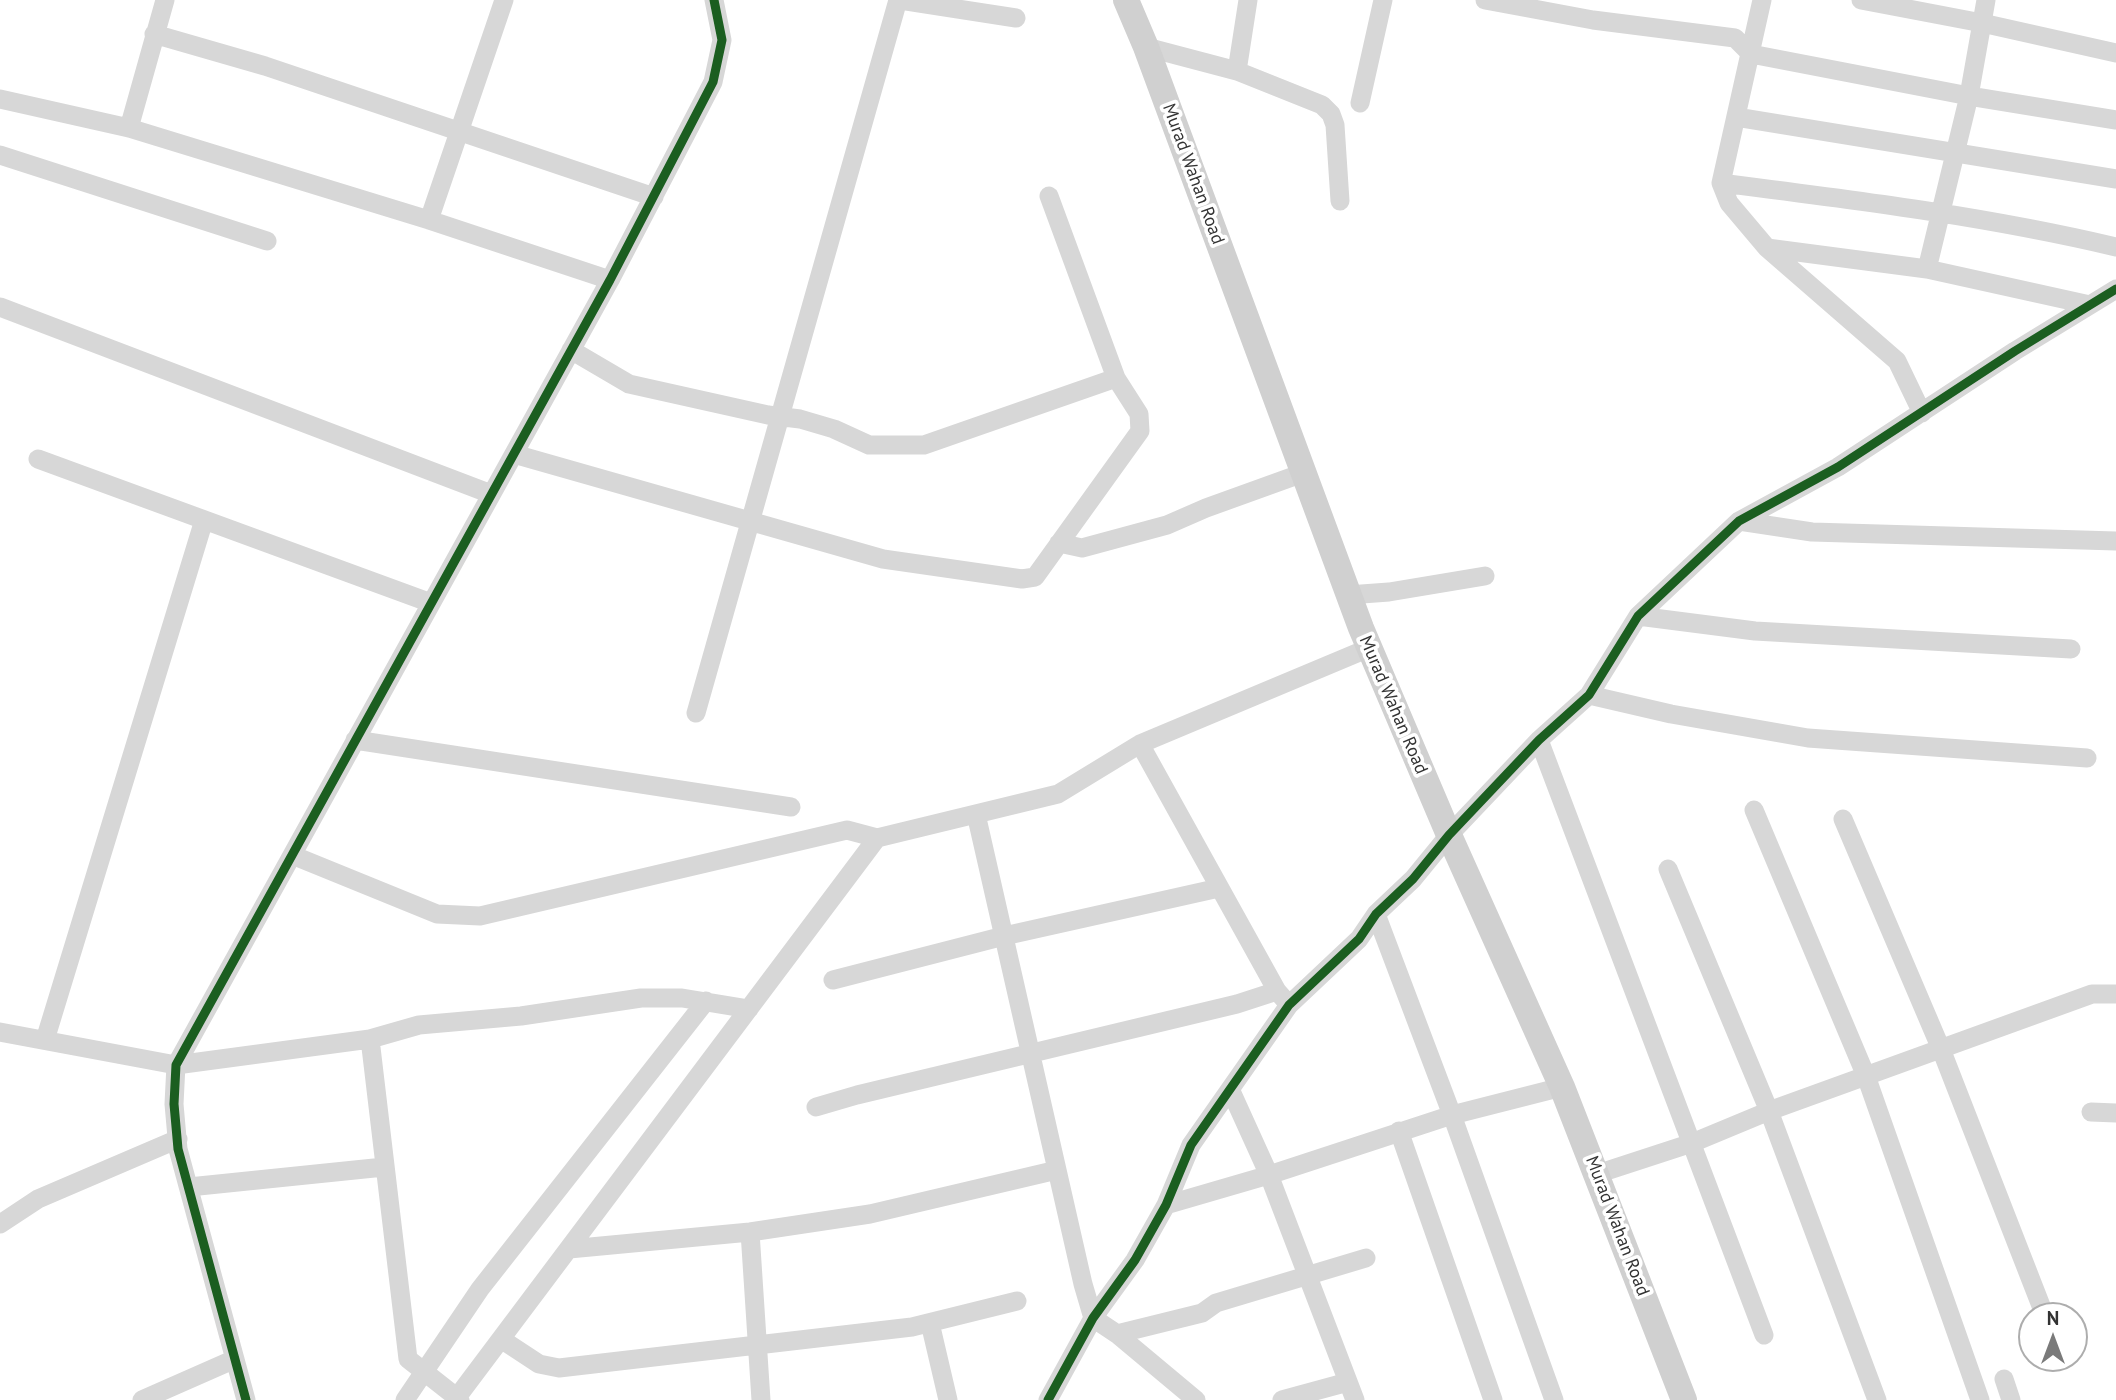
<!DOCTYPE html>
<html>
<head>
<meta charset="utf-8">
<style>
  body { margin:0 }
  #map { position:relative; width:2116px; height:1400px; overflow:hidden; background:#fff; font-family:"PT Sans",sans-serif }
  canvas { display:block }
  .north { position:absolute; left:2018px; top:1302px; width:70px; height:70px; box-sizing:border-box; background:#fff; border:2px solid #adadad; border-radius:50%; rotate:0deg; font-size:19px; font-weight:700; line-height:28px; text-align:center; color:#333 }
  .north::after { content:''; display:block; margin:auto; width:24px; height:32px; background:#7a7a7a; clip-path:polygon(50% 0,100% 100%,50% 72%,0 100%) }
</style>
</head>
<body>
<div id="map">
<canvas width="2116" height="1400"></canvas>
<div class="north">N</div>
</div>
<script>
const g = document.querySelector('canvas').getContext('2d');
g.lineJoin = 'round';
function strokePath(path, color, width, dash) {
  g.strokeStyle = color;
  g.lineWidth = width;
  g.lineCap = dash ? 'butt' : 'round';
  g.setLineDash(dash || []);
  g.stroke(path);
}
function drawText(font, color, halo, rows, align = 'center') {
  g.font = font + ' "PT Sans",sans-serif';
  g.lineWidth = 7;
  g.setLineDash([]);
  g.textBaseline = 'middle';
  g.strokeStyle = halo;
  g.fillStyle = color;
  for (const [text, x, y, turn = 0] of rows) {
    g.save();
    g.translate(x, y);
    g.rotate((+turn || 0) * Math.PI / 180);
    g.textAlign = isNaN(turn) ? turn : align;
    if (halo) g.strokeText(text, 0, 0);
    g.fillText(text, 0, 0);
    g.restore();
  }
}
strokePath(new Path2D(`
  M900,0L1016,18
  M1485,0L1593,20L1735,38L1751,54L1969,96L2116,120
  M1762,0L1721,183L1729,203L1767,248L1897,361L1922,413
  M1861,0L1982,23L2116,53
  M154,34L265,66L654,197
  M1146,47L1237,71L1322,105L1331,114L1335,125L1340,201
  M1237,71L1248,0
  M0,99L129,128L429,220L610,280
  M1360,103L1383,0
  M1736,117L2116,179
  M129,128L165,0
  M0,155L267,241
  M1721,183C1854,200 1985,216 2116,247
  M429,220L504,0
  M1767,248L1927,269L1969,96L1986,0
  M1927,269L2090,305
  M0,307L491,494
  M571,350L629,384L768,415L800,419L834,429L869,445H924L1116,378
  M514,454L883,559L1022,579L1035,577L1140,431L1139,414L1116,378L1049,196
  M38,459L431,603
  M1739,521L1812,532L2116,541
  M1059,543L1082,548L1167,525L1206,508L1303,473
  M1348,595L1389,592L1485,576
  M1638,616L1755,631L2071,649
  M1589,695L1671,714L1808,738L2087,758
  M696,713L898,0
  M355,740L791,807
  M1539,740L1764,1335
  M1140,744L1277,991L1284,999
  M1754,810L1866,1076L1980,1400
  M976,814L1083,1284L1093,1318L1117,1334L1196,1400
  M1843,819L1941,1049L2045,1316
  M292,855L437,914L480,916L847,830L877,838L1058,794L1140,744L1369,648
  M1668,869L1769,1111L1877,1400
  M1376,914L1452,1115L1554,1400
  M833,980L1004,936L1219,888
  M0,1032L176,1065L370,1039L419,1025L521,1016L641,998H682L749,1009
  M370,1039L408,1359L460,1400
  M45,1040L204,520
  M1230,1089L1269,1175L1355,1400
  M816,1107L857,1095L1237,1004L1277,991
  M2091,1112L2116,1113
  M1399,1131L1493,1400
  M1597,1174L1692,1143L1769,1111L2092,994H2116
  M189,1187L384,1167
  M1166,1205L1269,1175L1452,1115L1562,1087
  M0,1224L38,1199L178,1139
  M750,1232L761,1400
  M569,1249L750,1232L870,1214L1057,1170
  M930,1323L948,1400
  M1117,1334L1202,1313L1216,1303L1366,1258
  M501,1339L539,1364L559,1368L912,1327L1017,1301
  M2004,1379L2011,1400
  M458,1396L877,838
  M142,1400L235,1359
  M246,1400L178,1149L174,1104L176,1065L610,280L713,82L722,40L714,0
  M405,1400L480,1289L706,1001
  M1048,1400L1093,1318L1135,1260L1166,1205L1191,1145L1289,1005L1359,939L1376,914L1413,879L1449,835L1539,740L1589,695L1638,616L1739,521L1838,467L2015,351L2116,289
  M1282,1400L1348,1382`), '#d7d7d7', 19);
strokePath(new Path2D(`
  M1126,0L1146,47L1361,628L1449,835L1562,1087L1684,1400`), '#d0d0d0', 26);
strokePath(new Path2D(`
  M246,1400L178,1149L174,1104L176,1065L610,280L713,82L722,40L714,0
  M1048,1400L1093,1318L1135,1260L1166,1205L1191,1145L1289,1005L1359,939L1376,914L1413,879L1449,835L1539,740L1589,695L1638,616L1739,521L1838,467L2015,351L2116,289`), '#1b5e20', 9);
drawText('18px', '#333', '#fff', [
  ["Murad Wahan Road",1193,174,70],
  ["Murad Wahan Road",1393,705,67],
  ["Murad Wahan Road",1617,1226,69]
]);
</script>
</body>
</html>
